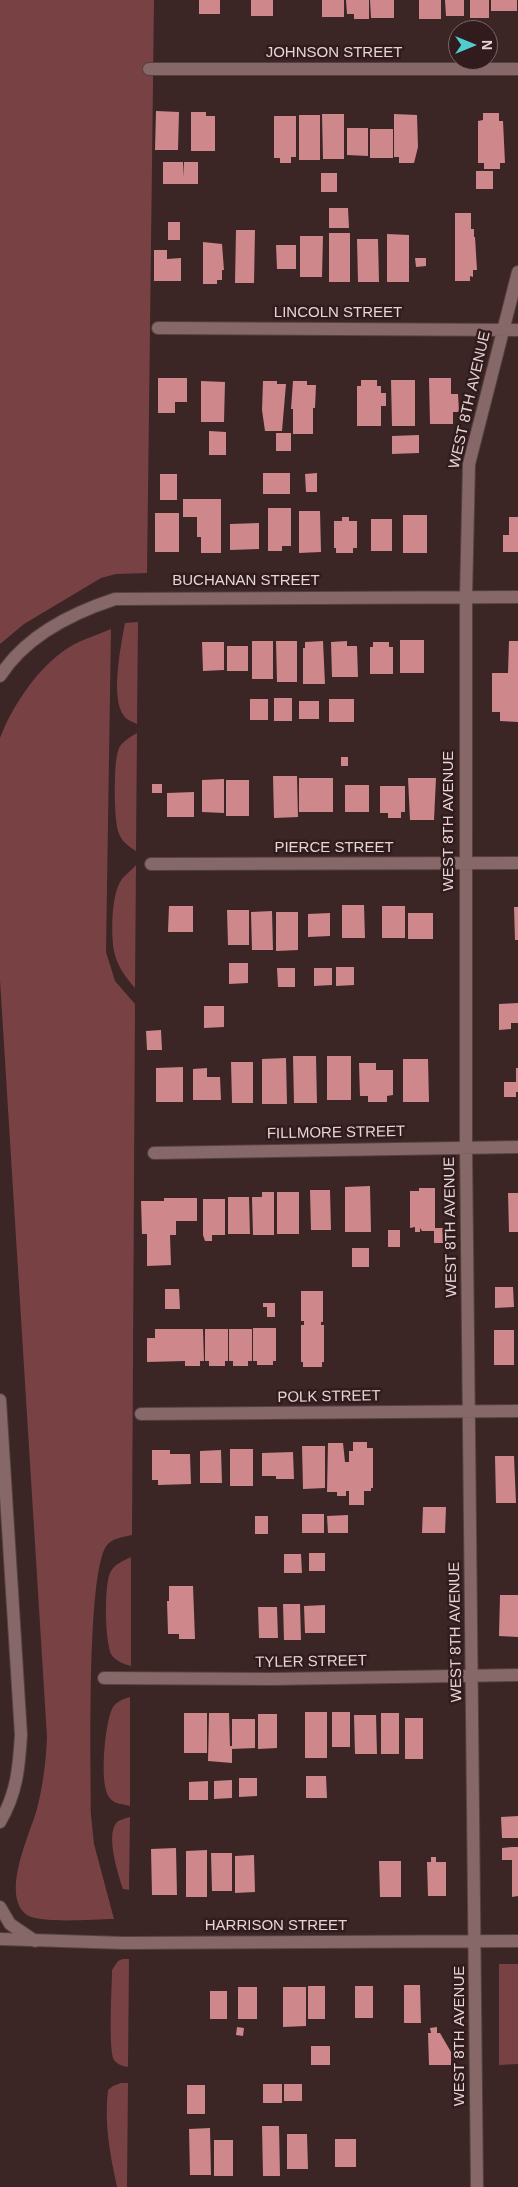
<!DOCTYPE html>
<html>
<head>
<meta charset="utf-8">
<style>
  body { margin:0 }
  #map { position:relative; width:518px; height:2187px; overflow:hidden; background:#3b2525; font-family:Arial,sans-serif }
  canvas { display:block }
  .north { position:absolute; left:448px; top:20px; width:50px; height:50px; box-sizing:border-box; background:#311b1c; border:1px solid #796566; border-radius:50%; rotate:90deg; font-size:14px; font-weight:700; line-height:20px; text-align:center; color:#e5d5d5 }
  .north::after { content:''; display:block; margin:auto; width:18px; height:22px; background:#52cdcf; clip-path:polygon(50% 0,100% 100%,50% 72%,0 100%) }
</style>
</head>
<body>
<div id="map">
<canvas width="518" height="2187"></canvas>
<div class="north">N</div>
</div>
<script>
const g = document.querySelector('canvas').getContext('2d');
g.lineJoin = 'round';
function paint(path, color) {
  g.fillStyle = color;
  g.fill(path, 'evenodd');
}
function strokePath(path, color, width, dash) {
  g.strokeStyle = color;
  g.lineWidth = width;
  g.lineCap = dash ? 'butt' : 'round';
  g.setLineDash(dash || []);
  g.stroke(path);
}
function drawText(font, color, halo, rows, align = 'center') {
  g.font = font + ' Arial,sans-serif';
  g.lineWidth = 5;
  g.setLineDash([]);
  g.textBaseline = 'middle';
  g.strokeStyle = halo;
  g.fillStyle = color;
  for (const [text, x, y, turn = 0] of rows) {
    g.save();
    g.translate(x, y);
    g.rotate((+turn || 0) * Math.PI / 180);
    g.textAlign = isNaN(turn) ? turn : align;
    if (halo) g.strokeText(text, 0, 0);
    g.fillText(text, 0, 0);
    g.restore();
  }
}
paint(new Path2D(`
  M0,0H154L147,573L116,574L101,578L24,624L0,644Z
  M138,622L137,724C133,722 127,720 124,716C110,698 121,645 125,623Z
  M111,629L106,952L115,981L135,1004L132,1535C123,1537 113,1538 107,1545C86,1571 91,1771 91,1815L94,1844L114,1919C94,1919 42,1924 27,1915C0,1895 30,1834 37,1809C43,1785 46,1762 47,1737L0,980V738C12,707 35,672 62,652C76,641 95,636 111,629Z
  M137,733L136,851C128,846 121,841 118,831C114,817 113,761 119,748C123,741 130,737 137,733Z
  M136,865L135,988C126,978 117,966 114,951C111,934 111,893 122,879C126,874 132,870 136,865Z
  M131,1557V1666C124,1664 115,1661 111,1654C105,1640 104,1587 110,1573C114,1564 123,1561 131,1557Z
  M130,1697V1806C123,1804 113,1804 109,1797C99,1784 105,1724 112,1709C115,1702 123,1699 130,1697Z
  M130,1817L129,1890L123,1889C118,1874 108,1842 114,1827C116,1820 123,1819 130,1817Z
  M123,1959H129L128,2067C123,2066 118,2065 114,2060C108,2050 112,1985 112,1970L118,1961Z
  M499,1964H518V2064L499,2065Z
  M121,2083H128L127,2187H117C110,2154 104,2124 108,2090L113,2086Z`), '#784245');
paint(new Path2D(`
  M199,0H220V14H199Z
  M251,0H273V16H251Z
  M322,0H344V17H322Z
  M346,0H369V19H354V14H347Z
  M370,0H394V18H371Z
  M419,0H441V19H419Z
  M445,0H464V16H446Z
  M470,0H489V18H470Z
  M491,0H517V11H491Z
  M156,111L179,112L178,150H155Z
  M191,112H206V116H215V151H191Z
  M483,113H499V121H503L505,163H500V169H484V163H478V121L483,120Z
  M322,114H344V159H323Z
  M394,114L417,115L418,147L414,163H399V157H394Z
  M299,115H320V160H299Z
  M274,116H296V157H291V163H280V158H274Z
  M347,128H368V156L347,155Z
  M370,129H393V158H370Z
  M163,162H183L184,177V162H198V184H163Z
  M476,171H493V189H476Z
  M321,173H337V192H321Z
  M329,208H348L349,228H329Z
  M455,213H471V229H474V237H475L477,270H473V277L470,276V281H455Z
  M168,222H180V240H168Z
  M236,230H255L254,283H235Z
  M329,233H350V282H329Z
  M387,234L409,235V282H387Z
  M300,236H323L322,277H300Z
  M357,239H378L379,282H358Z
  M203,242L222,244L224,270H222V280H217V284H203Z
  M276,245H296V269H277Z
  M154,250H167V259L181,258V281H154Z
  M415,258H426V266L416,267Z
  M158,378H187V402H175V413H158Z
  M429,378H451V394H458L459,412H453V424H430Z
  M361,380H377V386H381V393H386V406H381V426H357V386H361Z
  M391,380H415V426H392Z
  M201,381L225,382L224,422H201Z
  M263,381H277V384H286L282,431H265L262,410Z
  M293,381H307V385H316L315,408H313V434H293V409H291Z
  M209,431L226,432V455H209Z
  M276,433H291V451H276Z
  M419,435V453L392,454V436Z
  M263,473H290V494H263Z
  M317,473V492H306L305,474Z
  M160,474H177V500H160Z
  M183,499H221V553H201V537H197V517H183Z
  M268,508H291V546H282V551H268Z
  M299,511H320L321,552L299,553Z
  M155,513H179V552H155Z
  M403,515H427V553H403Z
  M342,517H349V521H357V548H353V553H336V548H334V521H342Z
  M509,517H518V552H503V535H509Z
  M371,519H392V551H371Z
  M259,523V549L230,550V524Z
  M400,640H424V673H400Z
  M252,641H273V679H252Z
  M276,641H297V682H277Z
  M323,641L325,684H303V648H305V642Z
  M347,641V646H357L358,677H332L331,642Z
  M509,641H518V722L500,721V712H492V673H508Z
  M202,642H224V670L203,671Z
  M373,642H389V647H393V674H370V647H373Z
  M227,646H248V671H227Z
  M274,698H292V721H274Z
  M250,699H268V720H250Z
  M329,699H354V722H329Z
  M299,701H319V719H299Z
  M341,757H348V766H341Z
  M273,776H297L298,817L274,818Z
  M299,778H333V812H299Z
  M408,778H436L434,820H410Z
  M224,779V813L202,812V780Z
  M226,780H249V816H226Z
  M152,784H162V793H152Z
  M345,785H369V812H345Z
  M380,786H405V812H401V818H388V813H380Z
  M194,792V817H167V793Z
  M342,905H364L365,938H342Z
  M169,906H193V932H168Z
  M382,906H405V938H382Z
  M514,907H518V940H515Z
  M227,910H249V945H228Z
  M272,911L273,950H252L251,912Z
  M276,912H298V950L276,951Z
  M330,913V936L308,937V914Z
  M408,913H433V939H408Z
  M229,963H248V983L229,984Z
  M336,967H354V985L336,986Z
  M277,968H295V987H278Z
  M314,968H332V985L314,986Z
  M518,1003V1023H511V1029L499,1030V1004Z
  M204,1006H224V1027L204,1028Z
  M161,1030L162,1050H147L146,1031Z
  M293,1056H316L317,1103H294Z
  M327,1056H351V1100H327Z
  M286,1058L287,1104H262V1059Z
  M403,1059H428L429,1102H403Z
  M231,1062H253V1103H232Z
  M359,1063H376V1070H393V1095L387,1096V1102H368V1096H360Z
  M183,1067V1102H156V1068Z
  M207,1068V1077H220L221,1100H193V1069Z
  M516,1068H518V1092H516V1097H504V1082H516Z
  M370,1186L371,1232H345V1187Z
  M419,1188H435V1228H443V1243H434V1231H422L420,1228V1232H415V1227L410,1228V1191H419Z
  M310,1190H330L331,1230H311Z
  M262,1192H274V1235H253L252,1197H262Z
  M277,1192H299V1234H277Z
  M508,1193H518V1232H509Z
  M228,1197H249L250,1234H228Z
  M164,1198H197V1221H176V1235H170L171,1265L147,1266V1234H142L141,1201H164Z
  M203,1199H225V1235H212V1241H205L203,1235Z
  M388,1230H400V1247H388Z
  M352,1248H369V1267H352Z
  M495,1287H513L514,1307L495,1308Z
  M165,1289H179L180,1309H165Z
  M301,1291H323V1322H321V1325H324V1362H322V1367H303V1362H301V1325H304V1321H301Z
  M263,1303H275V1317H267V1307H263Z
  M253,1328H276V1361H273V1365H257V1361H253Z
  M155,1329H203L204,1361H200V1366H185V1361L147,1362V1338H155Z
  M205,1329H228V1361H225V1366H209V1361H205Z
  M229,1329H252V1361H248V1366H233V1361H229Z
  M494,1330H514V1365H494Z
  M353,1442H367V1448H373V1488H371V1491H364V1505H349V1491H346V1496H337V1492H327L328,1443H343L345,1462H349V1474V1451H353Z
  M302,1446H325V1488L303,1489Z
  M230,1449H253V1486H230Z
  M152,1450H170V1454H190L191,1484L158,1485V1480H152Z
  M221,1450L222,1483H200V1451Z
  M293,1452L294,1479H276V1476H262V1453Z
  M495,1456H514L516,1503H496Z
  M423,1507H446L445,1533H422Z
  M302,1514H324V1533H302Z
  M348,1515V1533H328L327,1516Z
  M255,1516H268V1534H255Z
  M309,1553H325V1571H309Z
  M284,1554H301L302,1573H284Z
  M169,1586H193L195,1639H179V1634H168L167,1601H169Z
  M500,1595H518V1637L499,1636Z
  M283,1604H300L301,1640H284Z
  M325,1605V1633H305L304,1606Z
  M258,1607H277L278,1638H259Z
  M305,1712H327V1758H305Z
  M332,1712H350V1747H332Z
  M184,1713H207V1753H184Z
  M209,1713H229L230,1746H232V1719H255V1748L232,1749V1763L208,1761Z
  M381,1713H399V1754H381Z
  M258,1714H277V1748L258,1749Z
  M354,1715H376L377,1754H355Z
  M405,1718H423V1759H405Z
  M306,1776H326L327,1798H306Z
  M239,1778H257V1796L239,1797Z
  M232,1780V1798L214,1799V1781Z
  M208,1781V1800H189V1782Z
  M518,1816V1838H502L501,1817Z
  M512,1847H518V1896L512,1897V1860H502V1848Z
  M176,1848L177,1895H152L151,1849Z
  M207,1850V1897H186V1851Z
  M211,1853H232V1891H212Z
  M254,1855L255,1892L235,1893V1856Z
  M431,1857H436V1862H446V1896H428L427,1862H431Z
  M379,1861H401V1897H380Z
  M404,1985H420L421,2023H404Z
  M308,1986H325V2019H308Z
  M355,1986H373V2018H355Z
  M238,1987H257V2019H238Z
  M283,1987H306V2026L283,2027Z
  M210,1991H227V2019H210Z
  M237,2027L244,2028L243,2036L236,2035Z
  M437,2027V2033H440L451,2052V2065H429L428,2033H431L430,2028Z
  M311,2046H330V2065H311Z
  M263,2084H282V2103H263Z
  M284,2084H302V2101H284Z
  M187,2085H205V2114H187Z
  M262,2126H279L280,2176H263Z
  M210,2128L211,2175H190L189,2129Z
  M287,2134H307L308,2169H287Z
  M335,2139H356V2167H335Z
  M214,2140H233V2176H214Z`), '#ce888b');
const minor = new Path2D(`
  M149,69H518
  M158,328L518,330
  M0,676C25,637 72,613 115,599L518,597
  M151,864L518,863
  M154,1153L518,1147
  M0,1400L21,1735C19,1767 17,1793 0,1822
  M141,1414L518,1411
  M104,1678L272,1679L518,1675
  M0,1907L10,1924L35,1941
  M0,1939L124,1943L518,1941
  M477,2187L466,1147V597L469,464L518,272`);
strokePath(minor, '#564141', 14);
strokePath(minor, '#866868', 12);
drawText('15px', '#e5d5d5', '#311b1c', [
  ["JOHNSON STREET",334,53],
  ["LINCOLN STREET",338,313],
  ["WEST 8TH AVENUE",470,400,-77],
  ["BUCHANAN STREET",246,581],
  ["WEST 8TH AVENUE",449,821,-90],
  ["PIERCE STREET",334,848],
  ["FILLMORE STREET",336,1133,-1],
  ["WEST 8TH AVENUE",451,1227,-91],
  ["POLK STREET",329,1397,-1],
  ["WEST 8TH AVENUE",456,1632,-91],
  ["TYLER STREET",311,1662,-1],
  ["HARRISON STREET",276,1926],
  ["WEST 8TH AVENUE",460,2036,-90]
]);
</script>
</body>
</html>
